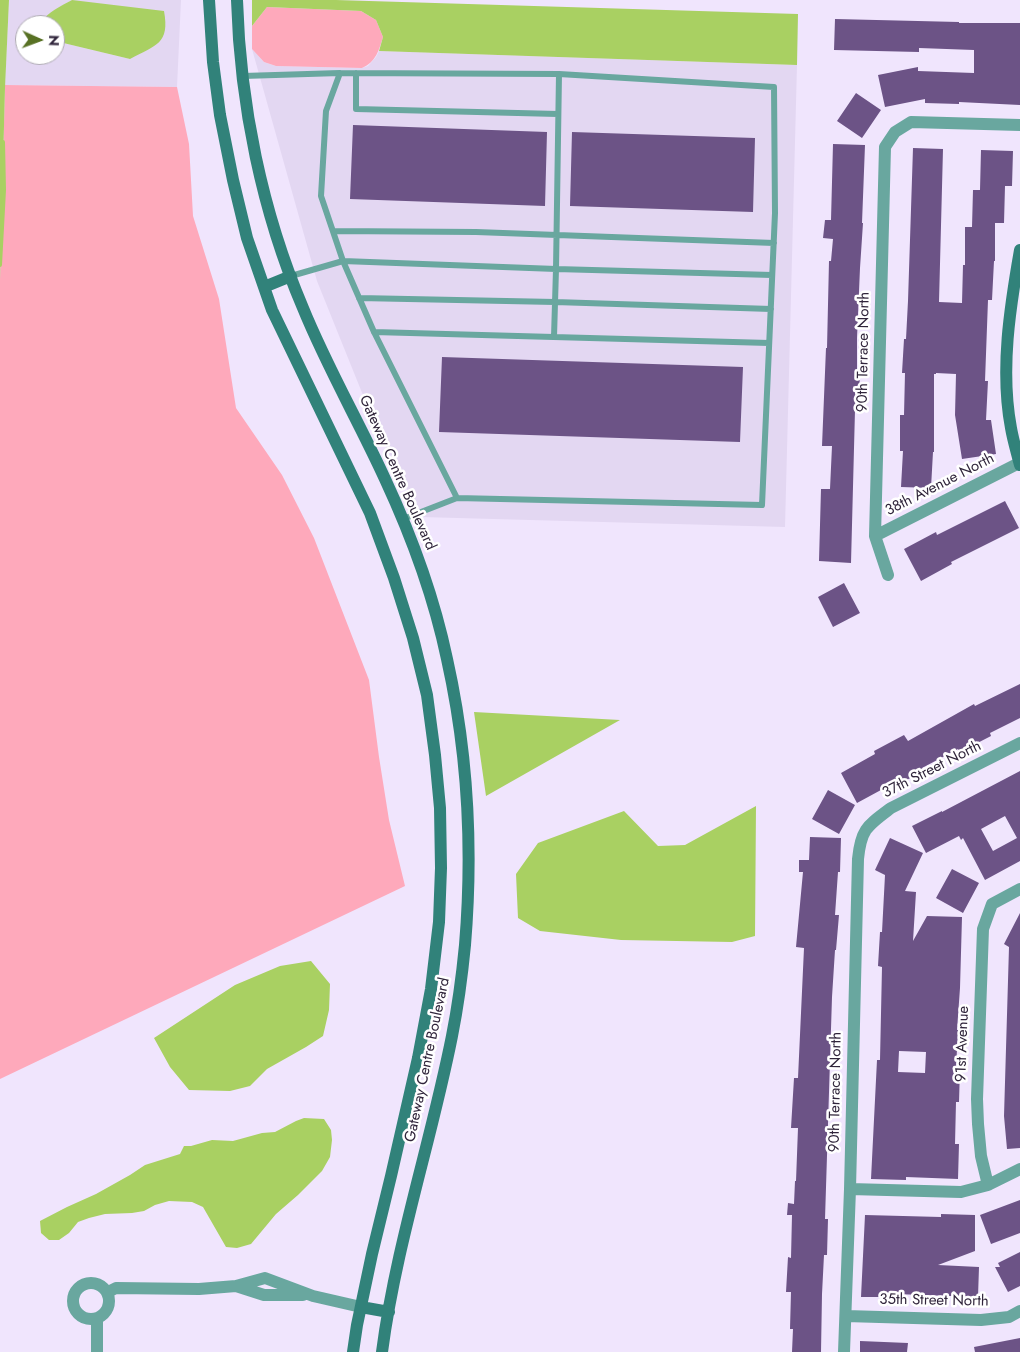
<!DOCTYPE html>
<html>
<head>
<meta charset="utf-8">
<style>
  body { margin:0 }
  #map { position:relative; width:1020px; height:1352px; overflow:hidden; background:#f0e5fd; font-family:Jost,sans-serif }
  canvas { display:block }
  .north { position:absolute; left:15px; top:15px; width:50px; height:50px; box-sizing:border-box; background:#fff; border:1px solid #aca8b1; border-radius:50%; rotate:92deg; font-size:14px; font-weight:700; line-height:20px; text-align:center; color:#30253b }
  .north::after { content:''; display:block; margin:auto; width:18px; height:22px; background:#587124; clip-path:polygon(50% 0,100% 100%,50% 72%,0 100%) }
</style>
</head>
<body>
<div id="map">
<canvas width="1020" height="1352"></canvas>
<div class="north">N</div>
</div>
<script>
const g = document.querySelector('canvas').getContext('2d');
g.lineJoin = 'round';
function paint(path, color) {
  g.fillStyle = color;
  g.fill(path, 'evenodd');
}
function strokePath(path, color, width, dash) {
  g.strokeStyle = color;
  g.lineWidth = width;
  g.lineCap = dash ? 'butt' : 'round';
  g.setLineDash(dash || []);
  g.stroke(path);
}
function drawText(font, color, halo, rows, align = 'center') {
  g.font = font + ' Jost,sans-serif';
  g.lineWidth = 5;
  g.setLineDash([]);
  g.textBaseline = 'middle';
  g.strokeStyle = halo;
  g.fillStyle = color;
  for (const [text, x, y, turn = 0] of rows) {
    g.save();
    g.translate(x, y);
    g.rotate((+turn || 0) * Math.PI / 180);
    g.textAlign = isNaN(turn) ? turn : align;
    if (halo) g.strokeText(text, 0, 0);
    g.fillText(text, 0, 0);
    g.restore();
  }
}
paint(new Path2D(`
  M9,0H181L177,87L5,85ZM72,0L130,59L55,41V55H25V25H42L41,22L44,18L55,10Z
  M252,49L264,62L276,66L362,68L368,66L376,57L379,51L797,65L785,527L421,517L375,425L317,281Z`), '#e3d7f2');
paint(new Path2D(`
  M267,7L361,11L376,20L383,37C379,50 376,62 362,68L276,66L264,62L252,49V26Z
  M5,85L177,87L189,144L193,216L219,299L236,408L282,475L314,538L369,680L379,757L389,820L405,886L0,1079V280Z`), '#fea9bb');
paint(new Path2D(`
  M0,0H9L5,88L0,280Z
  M72,0L164,11C170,44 156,45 130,59L55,41V25H42L41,22C48,12 61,6 72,0Z
  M252,0H336L798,14L797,65L379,51L383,37L376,20L361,11L267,7L252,26Z
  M474,712L620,720L486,796Z
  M756,806L755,936L732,942L621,940L540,931L518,918L516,874L538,843L624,811L658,846L685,845Z
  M311,961L330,984L329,1010L323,1036L306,1047L267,1069L250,1086L230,1091L189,1090L170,1067L154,1038L235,985L280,966Z
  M304,1118L324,1119L331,1130L332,1140L330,1157L322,1171L298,1195L276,1214L251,1244L237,1248L226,1247L203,1207L192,1202L169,1201L155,1205L144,1211L132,1213L105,1214L89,1218L78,1222L69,1233L59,1240H49L41,1233L40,1221L67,1207L96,1194L130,1175L145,1165L180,1154L184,1146H191L212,1140L233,1141L262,1133L275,1132L296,1121Z`), '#a9d062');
strokePath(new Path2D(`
  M0,265L4,190L3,142`), '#a9d062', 4);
paint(new Path2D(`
  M835,19L959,22V23H1020V105L959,102V104L925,103V99L885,107L878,75L918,67V71L974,73V50L919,48V52L834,50Z
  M856,93L881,110L862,138L837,121Z
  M353,125L547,132L545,206L350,199Z
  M572,132L755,138L753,212L570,206Z
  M833,144L865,145L862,223H863L860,268L857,338V375H860L858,410H855L851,563L819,561L821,489H830L832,446H822L826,348H827L829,261H831L833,239L823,238L825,220H831Z
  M913,148L943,149L939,302L962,303L963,265H965V227H972L973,190H980L981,150L1013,151L1012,186H1005L1004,223H995V261H994L992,300H988L985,381H988L986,420H991L996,454L962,459L955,415L956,374L936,373V374H934V452H933L931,488L901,487L903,451H900V415H904L905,373H902L904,339H906L908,301Z
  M442,357L743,367L740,442L439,432Z
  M1005,501L1019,528L951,562L952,564L921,581L904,549L936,532L937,535Z
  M844,583L860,613L833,627L818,597Z
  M1020,684V718L990,733L991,736L960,752L958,749L922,768L924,771L893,787L892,784L857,803L841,773L875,754L874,751L904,735L908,741L974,704L975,706Z
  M1020,771V861L985,880L963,838L961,840L959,836L926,853L912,826L942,811V812ZM1005,816L1017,838L993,851L981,829Z
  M828,790L855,805L839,834L812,819Z
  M810,837L841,838L840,872H838L835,915H839L836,950H835L832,997L825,1219H828L827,1255H824L822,1294L821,1352H792L793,1329H790L791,1292H786L788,1257L791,1258L792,1215H787L788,1203L794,1204L795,1181H796L798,1128H791L794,1078H798L804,948L796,947L803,872H799V860H809Z
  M890,838L923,853L905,891L916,892L913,941L927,916L962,917L960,988L957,1030H958L956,1068H960L959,1102H956L955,1144H959L958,1179L906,1177V1180L871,1179L877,1060H880L882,967L878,966L880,932H882L885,875L875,870ZM899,1051L926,1052L925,1073L898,1072Z
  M952,869L979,883L963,913L936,898Z
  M1020,913V1148L1007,1149L1004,1116L1009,947L1004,944Z
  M1020,1200V1233L991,1244L980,1215Z
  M941,1214L975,1215V1251L938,1265L979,1267L978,1297L895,1294V1297H861L865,1215L941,1217Z
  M1020,1252V1286L1008,1292L995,1267H1000L998,1263Z
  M1020,1338V1352H975L974,1347Z
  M860,1341L908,1343L907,1352H860Z`), '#6c5386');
strokePath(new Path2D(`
  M340,73L559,74
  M356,73V109L558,114
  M243,76L340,73L326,111L321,196L343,261L374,332L457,498L762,505L775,213L774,87L559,74L556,269L343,261L291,276
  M333,231L476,232L774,243
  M359,298L555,302L771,309
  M374,332L769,343
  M554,337L556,269L772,275
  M403,519L457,498`), '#69a79f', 6);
strokePath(new Path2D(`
  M875,536L1019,463
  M888,575L875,536L885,147L895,132L911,122L1020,125
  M988,1185L981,1156L978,1124L977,1099L983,929L992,904L1020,889
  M850,1189L961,1192L988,1185L1020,1169
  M73 1301a18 18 0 1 1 36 0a18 18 0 1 1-36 0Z
  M236,1286L264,1295H303
  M108,1292L116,1288L199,1289L236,1286L265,1278L313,1296L361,1307
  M846,1316L981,1320L1009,1317L1020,1311
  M97,1352V1319
  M844,1352L850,1189L858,859C861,829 867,826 891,808L1020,743`), '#69a79f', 12);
strokePath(new Path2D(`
  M209,0L213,62L220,115L233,180L247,238L272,310L370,513L394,578L413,638L427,695L435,755L440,808L441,868L439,922L431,989L418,1058L391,1176L372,1254L357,1325L353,1352
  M237,0C240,104 262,212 303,308C327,367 359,422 385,479C412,537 434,597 447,659C468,753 473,849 465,945C462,976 458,1006 452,1036C431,1142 396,1245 382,1352
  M1020,250C1010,307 1000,370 1011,428C1013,440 1017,453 1020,465
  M264,287L291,276
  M361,1307L389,1312`), '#31827a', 12);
drawText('15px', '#30253b', '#fff', [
  ["90th Terrace North",864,352,-89],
  ["Gateway Centre Boulevard",397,473,66],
  ["38th Avenue North",940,485,-27],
  ["37th Street North",932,770,-27],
  ["91st Avenue",963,1044,-88],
  ["Gateway Centre Boulevard",428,1060,-78],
  ["90th Terrace North",836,1092,-89],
  ["35th Street North",934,1301,1]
]);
</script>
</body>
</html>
